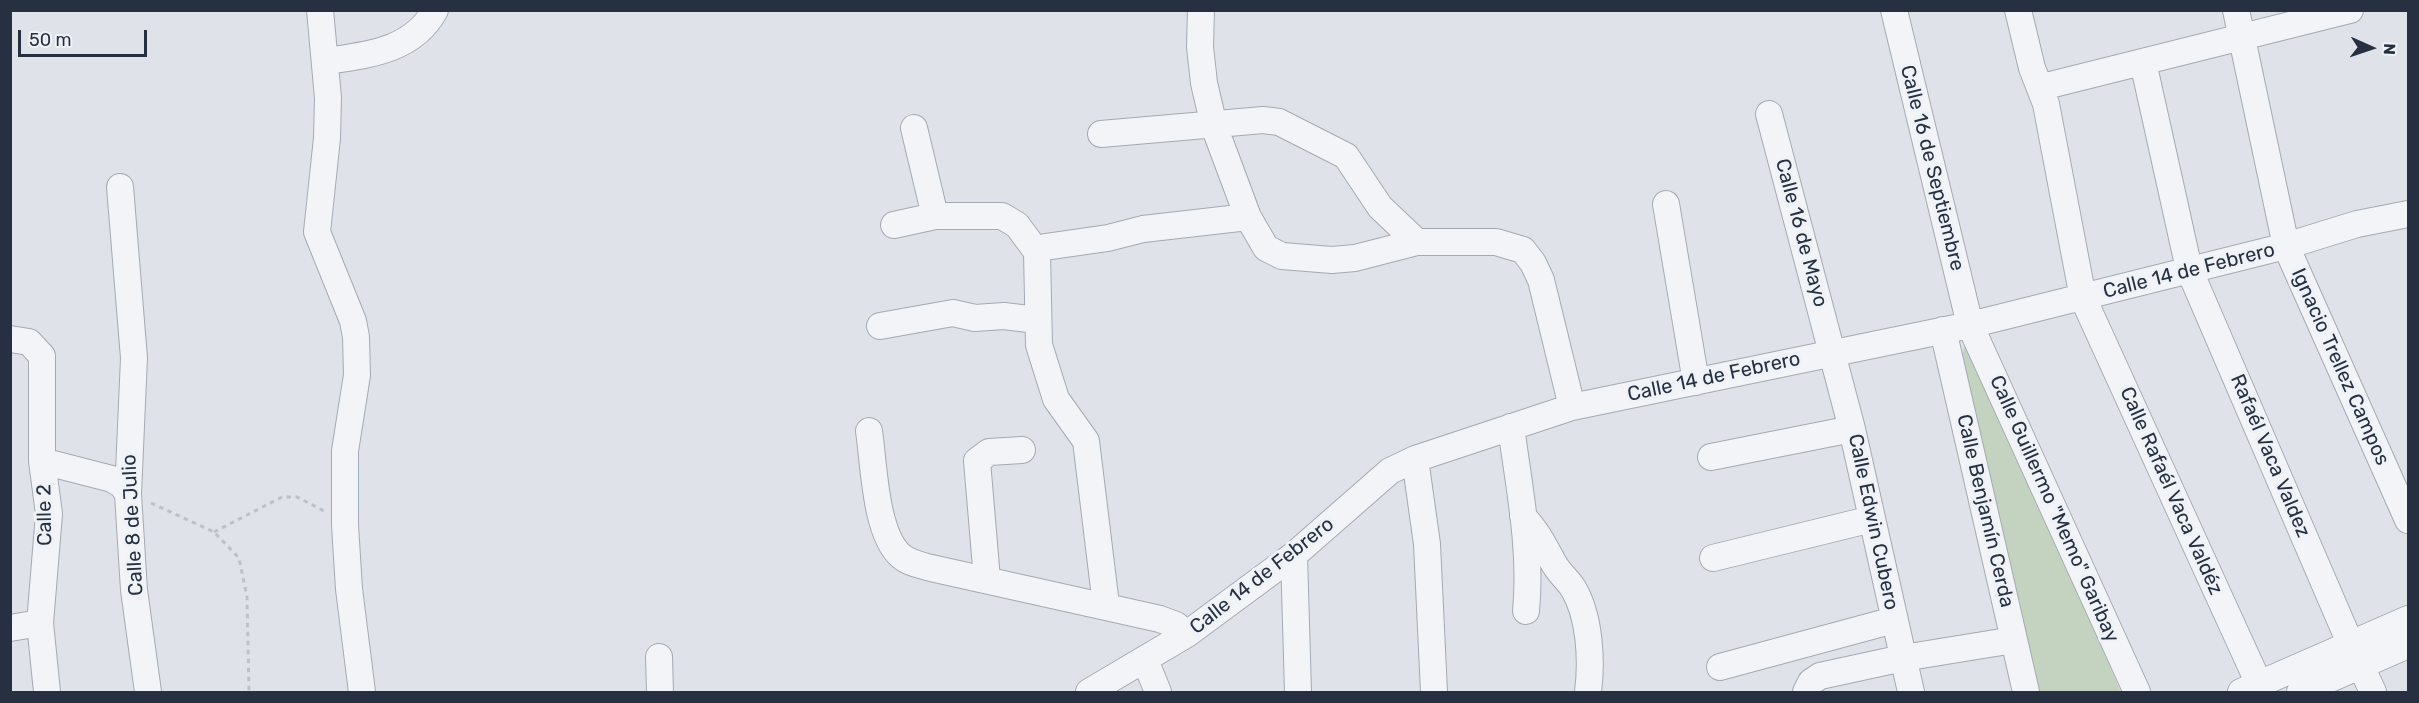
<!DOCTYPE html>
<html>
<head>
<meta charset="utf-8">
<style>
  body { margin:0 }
  #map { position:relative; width:2419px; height:703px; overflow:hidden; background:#dfe3e9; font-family:Rubik,sans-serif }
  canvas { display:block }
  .frame { position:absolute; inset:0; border:12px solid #273041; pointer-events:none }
  .north { position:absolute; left:2341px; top:18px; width:60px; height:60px; -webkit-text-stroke:4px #eff2f7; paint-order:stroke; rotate:93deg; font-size:16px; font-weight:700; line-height:24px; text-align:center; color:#273041 }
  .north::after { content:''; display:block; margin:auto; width:21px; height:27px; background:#273041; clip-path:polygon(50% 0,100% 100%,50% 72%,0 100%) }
  .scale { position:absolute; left:18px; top:30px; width:129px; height:27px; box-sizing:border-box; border:3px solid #273041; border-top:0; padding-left:8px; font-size:18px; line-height:21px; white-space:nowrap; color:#273041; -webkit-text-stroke:4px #eff2f7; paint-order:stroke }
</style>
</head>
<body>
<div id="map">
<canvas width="2419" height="703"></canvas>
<div class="frame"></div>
<div class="north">N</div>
<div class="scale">50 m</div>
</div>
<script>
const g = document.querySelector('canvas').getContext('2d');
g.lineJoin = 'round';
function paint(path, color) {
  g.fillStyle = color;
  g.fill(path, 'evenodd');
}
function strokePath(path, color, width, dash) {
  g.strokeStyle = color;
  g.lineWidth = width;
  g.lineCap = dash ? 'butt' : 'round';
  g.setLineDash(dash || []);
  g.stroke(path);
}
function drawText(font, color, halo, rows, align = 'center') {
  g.font = font + ' Rubik,sans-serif';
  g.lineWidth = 6;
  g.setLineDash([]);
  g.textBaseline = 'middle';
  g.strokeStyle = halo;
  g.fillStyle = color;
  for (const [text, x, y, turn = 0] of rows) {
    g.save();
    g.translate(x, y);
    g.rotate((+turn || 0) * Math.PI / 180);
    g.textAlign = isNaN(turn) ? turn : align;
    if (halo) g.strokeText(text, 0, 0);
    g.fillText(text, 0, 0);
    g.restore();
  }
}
paint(new Path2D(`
  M1966,338L1987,381L2121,692H2040L1958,374Z`), '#c4d3c0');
const minor = new Path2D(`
  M320,10L328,98L327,138L317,232L353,321L356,337L357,375L345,451V525L349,589L362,692
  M1201,10L1200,47L1204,83L1214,126L1248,217L1266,248L1282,256L1332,260L1355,258L1417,242H1496L1523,250L1533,263L1541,280L1572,407
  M1894,10L1970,325L2137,692
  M2018,10L2032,68L2046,104L2083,298L2259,684
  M2236,10L2286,246L2408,520
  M326,61C367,55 413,51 435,10
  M2143,62L2189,269L2350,643
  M2042,87L2350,10
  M1769,114L1852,429L1911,692
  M914,128L935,216
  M1101,134L1263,120L1279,122L1346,156L1380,207L1417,242
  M120,187L134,358L128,494L134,590L148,692
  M1666,204L1696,382
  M894,225L935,216H1002L1017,225L1037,252L1039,345L1056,399L1086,441L1106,605
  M1037,252L1045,247L1108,238L1143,229L1248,217
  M880,326L953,313L975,318L1004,316L1037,320
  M1943,330L2026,692
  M10,339L29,342L42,356V461L49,514L40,623L47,692
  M1511,427C1519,487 1532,550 1526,611
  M869,431C874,464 875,534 901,556C909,563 920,565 931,568L1160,619L1176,625L1187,634
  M1711,457L1852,429
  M1415,459L1427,544L1434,692
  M42,461L112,479L122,485L128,494
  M1523,516C1538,533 1542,542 1553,562C1558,572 1567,579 1573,588C1590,616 1592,661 1588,692
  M1294,555L1298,692
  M1713,558L1872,519
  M987,579L977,461L989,452L1022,450
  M10,628L40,623
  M659,657L660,692
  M1145,660L1158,692
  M2361,666L2373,692
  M1720,667L1894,620
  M1089,692L1187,634L1294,555L1390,471L1415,459L1572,407L1970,325L2286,246L2357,224L2408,214
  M1806,692L1811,682L1820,676L1903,658L2014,640
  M2241,692L2408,619
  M2300,692L2408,645`);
strokePath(minor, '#a4aab3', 28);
strokePath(new Path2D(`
  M151,503L214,532L239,558L247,597L249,692
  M214,532L282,497H297L324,511`), '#bdc1c8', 3, [4.5, 4.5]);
strokePath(minor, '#f2f4f7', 26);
drawText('20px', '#273041', '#eff2f7', [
  ["Calle 16 de Septiembre",1932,168,76],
  ["Calle 16 de Mayo",1801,233,75],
  ["Calle 14 de Febrero",2189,271,-14],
  ["Ignacio Trellez Campos",2340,367,66],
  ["Calle 14 de Febrero",1714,377,-12],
  ["Rafaél Vaca Valdez",2270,456,67],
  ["Calle Rafaél Vaca Valdéz",2171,491,66],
  ["Calle Guillermo \"Memo\" Garibay",2054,509,66],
  ["Calle Benjamín Cerda",1985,511,77],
  ["Calle 2",45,515,-91],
  ["Calle Edwin Cubero",1873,522,78],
  ["Calle 8 de Julio",133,525,-93],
  ["Calle 14 de Febrero",1262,576,-38]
]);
</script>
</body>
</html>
